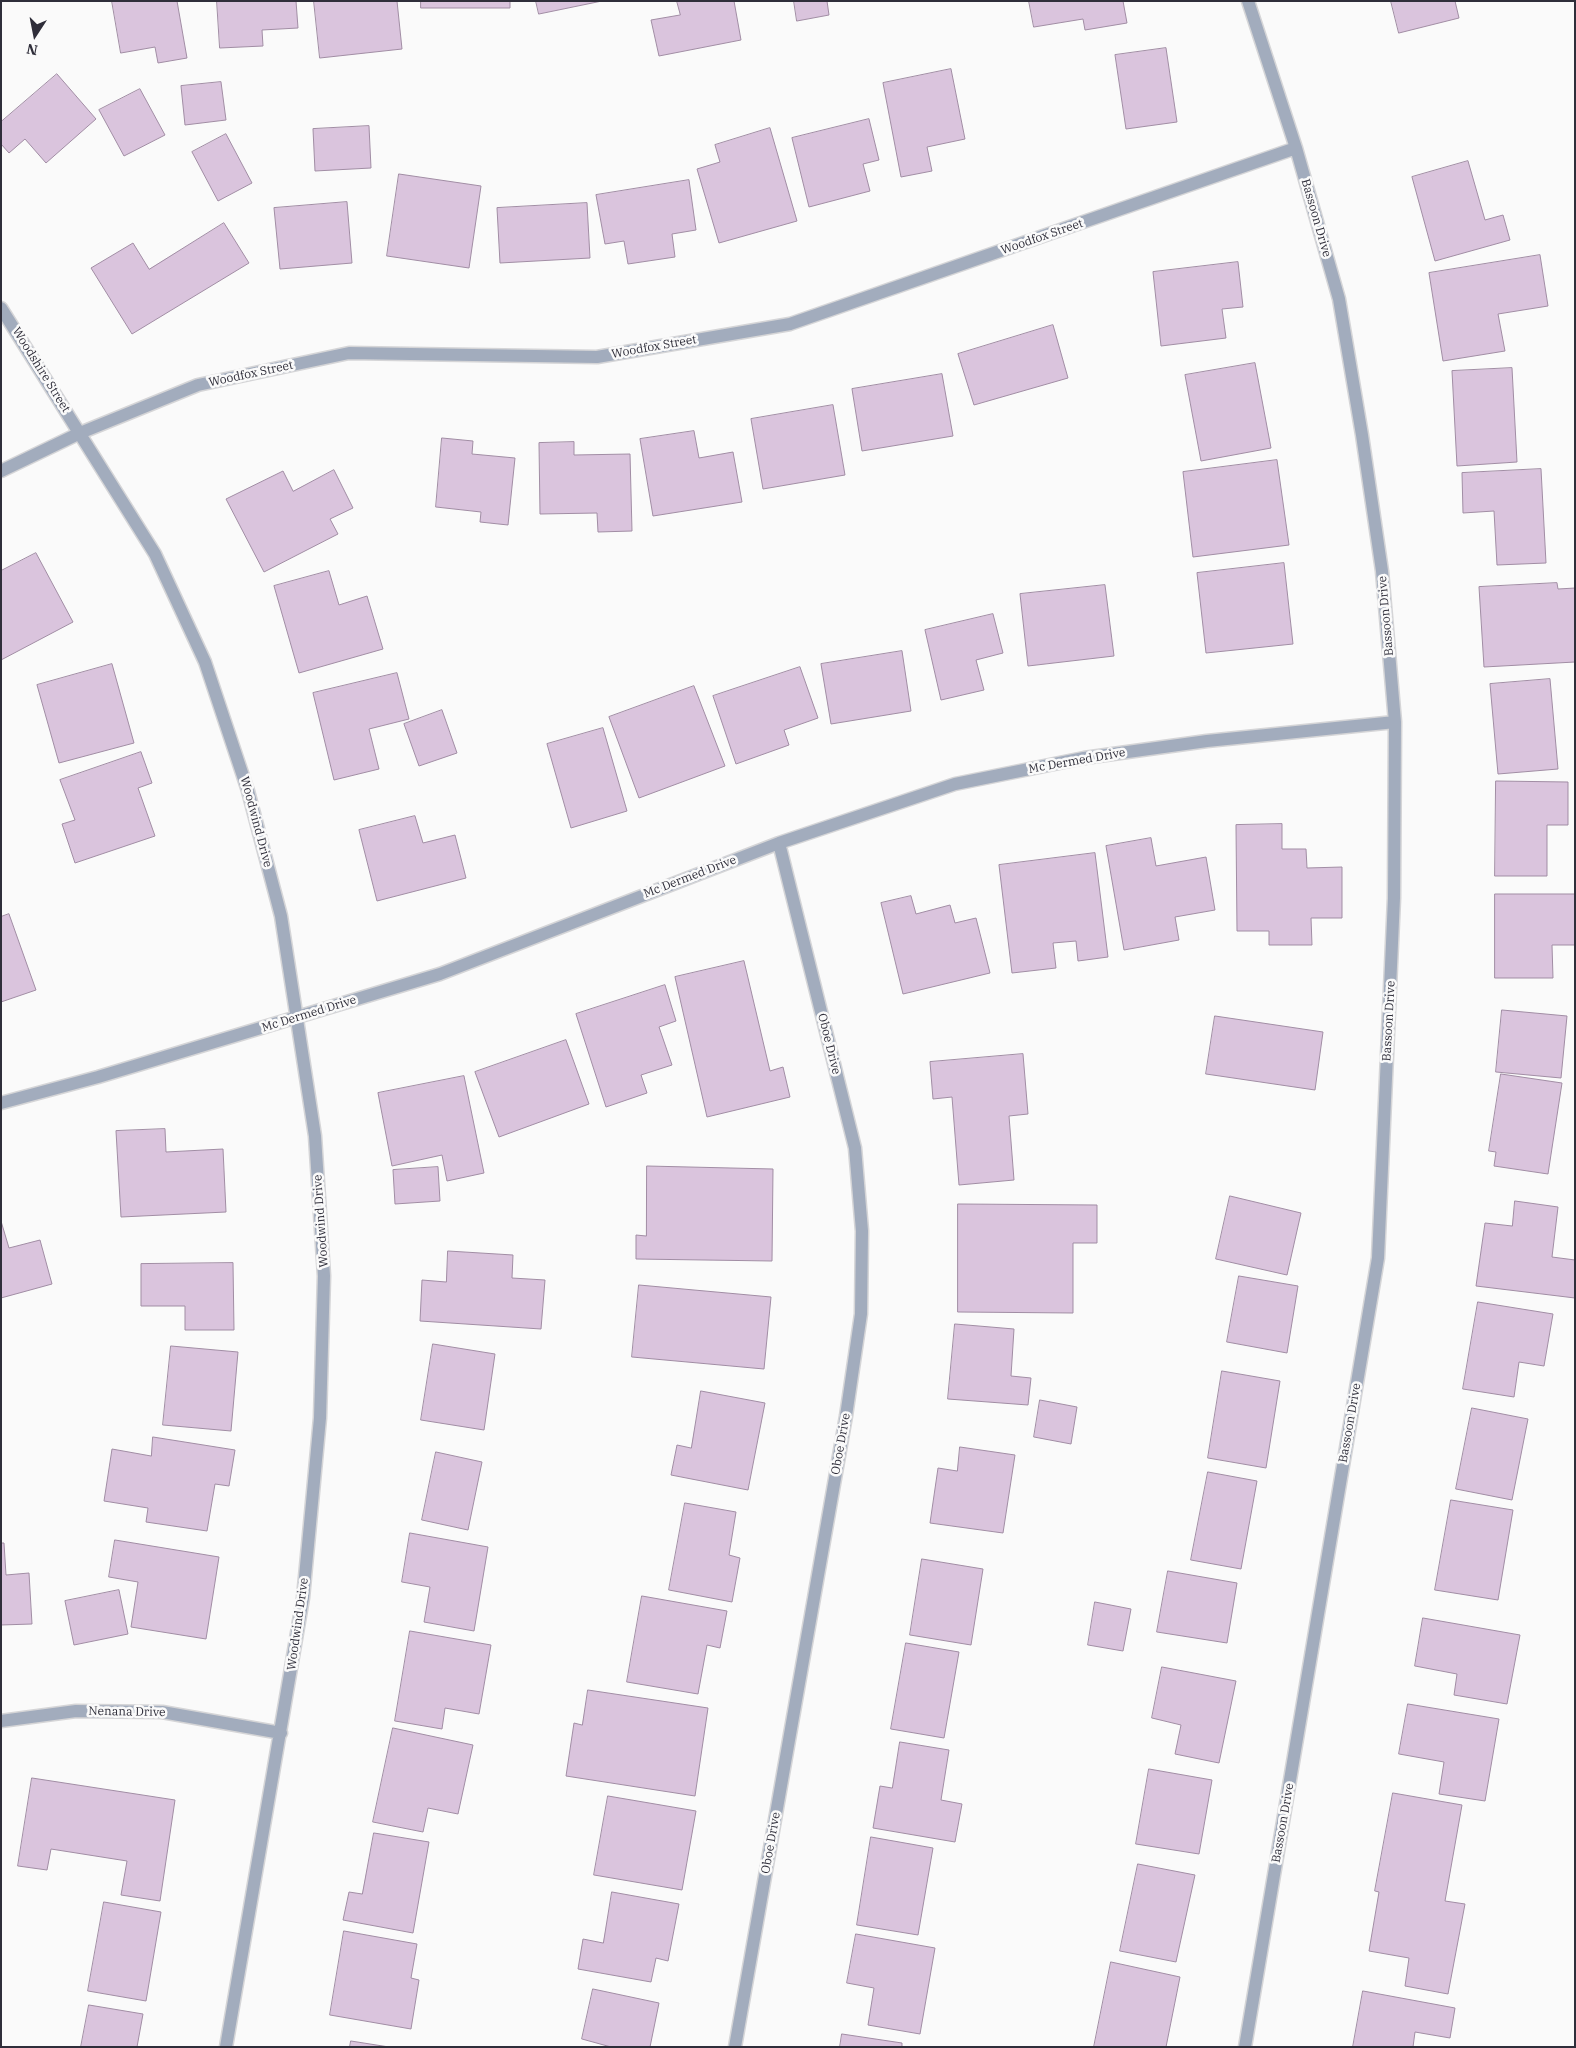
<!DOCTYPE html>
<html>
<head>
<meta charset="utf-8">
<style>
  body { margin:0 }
  #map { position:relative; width:1576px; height:2048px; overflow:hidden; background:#fafafa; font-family:"IBM Plex Serif",serif }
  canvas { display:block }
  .frame { position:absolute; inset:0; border:2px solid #2f2e3a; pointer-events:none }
  .north { position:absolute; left:10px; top:10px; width:50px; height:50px; -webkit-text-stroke:4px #fafafa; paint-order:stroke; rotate:191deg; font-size:14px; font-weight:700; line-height:20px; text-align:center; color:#2f2e3a }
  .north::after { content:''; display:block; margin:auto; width:18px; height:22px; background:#2f2e3a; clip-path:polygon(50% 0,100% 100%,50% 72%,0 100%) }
</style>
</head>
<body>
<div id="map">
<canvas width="1576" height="2048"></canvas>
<div class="frame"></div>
<div class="north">N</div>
</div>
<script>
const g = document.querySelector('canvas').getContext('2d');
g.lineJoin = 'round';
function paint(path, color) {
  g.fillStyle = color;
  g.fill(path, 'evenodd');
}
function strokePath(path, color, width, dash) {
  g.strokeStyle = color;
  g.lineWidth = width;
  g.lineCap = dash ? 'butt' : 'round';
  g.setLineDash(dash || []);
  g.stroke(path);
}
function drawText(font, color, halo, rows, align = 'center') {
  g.font = font + ' "IBM Plex Serif",serif';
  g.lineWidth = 5;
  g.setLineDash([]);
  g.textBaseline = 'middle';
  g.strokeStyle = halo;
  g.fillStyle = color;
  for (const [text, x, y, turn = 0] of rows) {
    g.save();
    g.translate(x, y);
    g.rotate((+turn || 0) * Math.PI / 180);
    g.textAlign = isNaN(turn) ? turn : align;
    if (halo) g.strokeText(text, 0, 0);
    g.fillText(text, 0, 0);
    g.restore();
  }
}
const building = new Path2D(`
  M112,1H177L187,58L158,63L155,47L121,53Z
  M217,1H296L298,28L262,30L263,46L220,48Z
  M314,1H397L402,49L320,58Z
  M421,1H510V8H421Z
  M536,1H602L539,14Z
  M677,1H734L741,40L659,56L651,20L680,15Z
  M794,1H827L829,15L797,21Z
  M1029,1H1123L1127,23L1085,30L1083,19L1034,27Z
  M1391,1H1455L1459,18L1399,33Z
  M1166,48L1177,122L1126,129L1115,55Z
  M951,69L965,139L927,147L932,171L901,177L883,83Z
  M57,74L96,119L46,163L25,139L9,153L1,144V122Z
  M221,82L226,120L185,125L181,86Z
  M140,89L165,135L124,156L99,110Z
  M869,119L879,160L863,164L870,191L809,207L792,138Z
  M369,126L371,168L315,171L313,129Z
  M770,128L797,221L719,243L697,169L720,162L715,145Z
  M226,134L252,183L218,201L192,152Z
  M1468,161L1485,220L1503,215L1510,240L1435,261L1412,177Z
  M399,174L481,186L469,268L387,256Z
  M689,180L696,230L672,234L675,257L628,264L624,241L605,244L596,195Z
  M347,202L352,263L280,269L274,208Z
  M587,203L590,258L500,263L497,208Z
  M224,223L249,263L132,334L91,268L133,243L149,269Z
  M1540,255L1548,306L1498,314L1505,351L1443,361L1429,273Z
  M1238,262L1243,307L1222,309L1226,338L1161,346L1153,272Z
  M1053,325L1068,378L974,405L958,354Z
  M1255,363L1271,448L1201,461L1185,375Z
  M1512,368L1517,462L1457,466L1452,371Z
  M942,374L953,436L862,451L852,389Z
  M833,405L845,475L763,489L751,419Z
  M694,431L699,458L733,452L742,502L653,516L640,439Z
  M442,438L473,441L472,454L515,458L508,525L480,522L481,512L436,507Z
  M574,442V455L630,454L632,531L598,532L597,513L540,514L539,443Z
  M1277,460L1289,545L1193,557L1183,472Z
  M1541,469L1546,563L1497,565L1494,511L1463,513L1462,473Z
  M334,470L353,508L330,519L338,534L264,572L226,499L283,471L293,491Z
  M36,553L73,622L1,660V571Z
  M1284,563L1293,644L1206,653L1197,573Z
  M329,571L339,605L367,596L383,649L299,673L274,586Z
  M1557,583L1558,589L1575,588V662L1484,667L1479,587Z
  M1105,585L1114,656L1028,666L1020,594Z
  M993,614L1003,653L976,660L984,690L941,700L925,630Z
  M902,651L911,711L831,724L821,664Z
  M112,664L134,743L59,763L37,685Z
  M800,667L818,718L784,730L789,745L736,764L713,696Z
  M397,673L409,719L369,729L379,769L334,780L313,693Z
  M1550,679L1558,769L1498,774L1490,684Z
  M694,686L725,766L639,798L609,717Z
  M442,710L457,753L419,766L404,724Z
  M603,728L627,811L571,828L547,744Z
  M141,752L152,783L138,788L155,836L75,863L62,824L75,820L60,780Z
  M1496,781L1568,782V825H1547V876H1495Z
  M415,816L423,843L455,835L466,878L377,901L359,830Z
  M1282,824V849H1306L1307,868L1342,867V918H1311L1312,945H1269V931H1237L1236,825Z
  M1151,838L1156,866L1206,857L1215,910L1175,917L1179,940L1124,950L1106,846Z
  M1095,853L1108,957L1078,961L1076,941L1053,943L1056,968L1012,973L999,865Z
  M1495,894H1575V945H1552L1553,978H1495Z
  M911,896L916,914L950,905L955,923L976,918L990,973L903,994L881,903Z
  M9,914L36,990L1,1002V917Z
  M744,961L770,1071L783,1067L790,1097L707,1117L675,977Z
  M665,985L676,1021L659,1027L672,1065L641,1075L647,1093L606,1107L576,1014Z
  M1502,1010L1567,1016L1561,1078L1496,1072Z
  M1215,1016L1323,1032L1315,1090L1206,1074Z
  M566,1040L589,1104L499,1137L475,1072Z
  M1023,1054L1028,1114L1009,1116L1014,1180L959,1185L952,1097L933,1099L930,1062Z
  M1501,1074L1562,1083L1548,1174L1494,1166L1496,1152L1489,1151Z
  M464,1076L484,1173L447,1181L442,1155L392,1166L378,1093Z
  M165,1129L166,1152L223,1149L226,1212L121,1217L116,1131Z
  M647,1166L773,1169L772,1261L636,1259V1235L646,1236Z
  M438,1167L440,1201L395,1204L393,1170Z
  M1230,1196L1301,1213L1287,1275L1216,1259Z
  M1515,1201L1558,1207L1552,1257L1575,1260V1298L1476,1286L1485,1223L1512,1226Z
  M958,1204L1097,1205V1243H1073V1313L958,1312Z
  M1,1221L9,1248L40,1240L52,1284L1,1298Z
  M448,1251L513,1255L512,1278L545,1280L541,1329L420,1321L422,1280L446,1282Z
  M233,1263L234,1330H185V1306H141V1264Z
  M1239,1276L1298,1286L1287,1353L1227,1342Z
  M639,1285L771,1297L764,1369L632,1357Z
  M1478,1302L1553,1314L1544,1366L1519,1362L1514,1397L1463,1389Z
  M955,1324L1014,1329L1011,1376L1031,1378L1028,1405L948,1399Z
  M433,1344L495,1354L484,1430L421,1420Z
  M171,1346L238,1352L231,1431L163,1425Z
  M1222,1371L1280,1381L1266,1468L1208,1458Z
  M701,1391L765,1403L748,1490L671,1475L677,1445L691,1448Z
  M1040,1400L1077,1407L1071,1444L1034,1437Z
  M1472,1408L1528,1419L1512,1500L1456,1489Z
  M153,1437L235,1450L229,1486L215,1484L207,1531L146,1522L148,1508L104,1501L112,1449L151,1456Z
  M960,1447L1015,1455L1003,1533L930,1523L938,1468L957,1471Z
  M436,1452L482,1462L468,1530L422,1520Z
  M1208,1472L1257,1481L1241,1569L1191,1560Z
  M1451,1500L1513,1510L1498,1600L1435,1590Z
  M685,1503L736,1512L729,1555L740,1558L732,1602L669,1590Z
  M410,1533L488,1547L474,1631L424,1622L430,1587L402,1582Z
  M115,1540L219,1557L206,1639L131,1627L138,1582L109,1577Z
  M1,1543H4L6,1575L29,1573L32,1624L1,1625Z
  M922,1559L983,1569L971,1645L910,1635Z
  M1168,1571L1237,1583L1227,1643L1157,1632Z
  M119,1590L128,1634L74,1645L65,1601Z
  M642,1596L727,1611L720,1648L707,1645L698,1694L627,1682Z
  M1095,1602L1131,1609L1123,1651L1088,1645Z
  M1423,1618L1520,1635L1507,1704L1454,1695L1457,1674L1415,1666Z
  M410,1631L491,1645L479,1714L445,1708L442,1729L395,1721Z
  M906,1643L959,1652L944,1738L891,1729Z
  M1162,1667L1236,1681L1219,1763L1175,1754L1181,1725L1152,1718Z
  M588,1690L708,1708L695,1796L566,1776L574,1723L582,1725Z
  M1408,1704L1499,1719L1485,1801L1439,1794L1444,1762L1399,1754Z
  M393,1728L473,1745L458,1814L428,1808L423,1832L373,1822Z
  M900,1742L949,1750L941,1800L962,1804L955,1842L873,1828L880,1786L892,1788Z
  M1149,1769L1212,1780L1199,1854L1136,1844Z
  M32,1778L175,1800L160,1901L121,1895L127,1861L51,1849L47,1870L18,1866Z
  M1393,1793L1462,1805L1445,1901L1465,1904L1448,1994L1405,1986L1409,1958L1369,1951L1379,1892L1375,1891Z
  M608,1796L696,1811L682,1890L594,1875Z
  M374,1833L429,1842L413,1933L343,1920L349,1892L362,1894Z
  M871,1837L933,1848L918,1935L857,1925Z
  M1138,1864L1195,1875L1176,1962L1120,1951Z
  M612,1892L679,1904L668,1961L656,1958L651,1982L578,1969L583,1939L603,1943Z
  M104,1902L161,1912L146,2001L88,1991Z
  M344,1931L417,1944L411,1978L419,1980L411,2029L330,2015Z
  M856,1934L935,1948L920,2034L868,2025L874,1988L847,1983Z
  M1111,1962L1180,1977L1166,2047H1094Z
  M593,1989L659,2003L650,2047H611L582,2039Z
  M1363,1991L1455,2008L1450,2038L1415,2032L1413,2047H1353Z
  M89,2005L143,2014L137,2047H81Z
  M842,2034L902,2043V2047H840Z
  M351,2041L389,2047H350Z`);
paint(building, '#dac4dd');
strokePath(building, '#a18da4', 1);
const minor = new Path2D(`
  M1,308L155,554L205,662L248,791L281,916L315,1136L324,1276L320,1418L303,1598L226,2047
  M1,471L80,433L198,385L349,353L597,357L790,324L1296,148
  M1,1103L98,1077L440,974L779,843L955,784L1084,758L1207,741L1395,722
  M1,1721L76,1711L162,1712L281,1733
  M735,2047L846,1416L861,1314L862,1231L855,1148L779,843
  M1245,2047L1378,1258L1394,898L1395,722L1382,571L1362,435L1339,299L1296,148L1248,1`);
strokePath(minor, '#d5d5d7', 15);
strokePath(minor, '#a2acbd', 12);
drawText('12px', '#2f2e3a', '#fafafa', [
  ["Bassoon Drive",1316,218,74],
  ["Woodfox Street",1042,237,-19],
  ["Woodfox Street",654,347,-10],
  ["Woodshire Street",41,370,58],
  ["Woodfox Street",251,374,-12],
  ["Bassoon Drive",1386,616,-95],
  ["Mc Dermed Drive",1077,761,-10],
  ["Woodwind Drive",256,822,75],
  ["Mc Dermed Drive",690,877,-21],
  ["Mc Dermed Drive",309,1014,-17],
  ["Bassoon Drive",1389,1021,-87],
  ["Oboe Drive",829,1044,76],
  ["Woodwind Drive",321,1221,-94],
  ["Bassoon Drive",1350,1423,-80],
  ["Oboe Drive",841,1444,-80],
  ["Woodwind Drive",298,1624,-82],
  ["Nenana Drive",127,1712,1],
  ["Bassoon Drive",1283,1823,-80],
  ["Oboe Drive",771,1843,-80]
]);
</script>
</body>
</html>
